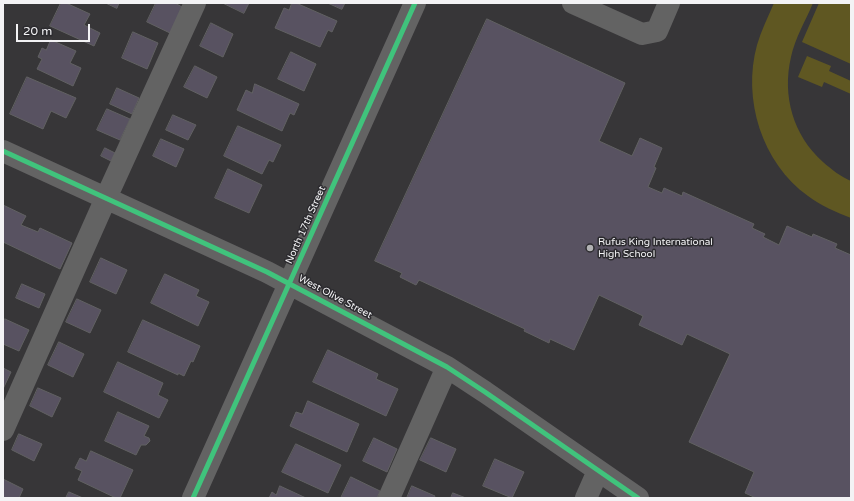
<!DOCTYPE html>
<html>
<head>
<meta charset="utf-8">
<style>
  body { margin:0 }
  #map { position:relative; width:854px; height:501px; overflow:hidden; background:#373638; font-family:"Varela Round",sans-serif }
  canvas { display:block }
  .frame { position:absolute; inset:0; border:4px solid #f3f3f5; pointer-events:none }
  .scale { position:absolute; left:16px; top:24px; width:74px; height:18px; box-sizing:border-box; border:2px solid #f3f3f5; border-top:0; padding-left:5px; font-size:12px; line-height:14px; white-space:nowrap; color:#f3f3f5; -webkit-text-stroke:3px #2c2b2f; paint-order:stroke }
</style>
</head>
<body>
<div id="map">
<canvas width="854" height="501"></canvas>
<div class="frame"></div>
<div class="scale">20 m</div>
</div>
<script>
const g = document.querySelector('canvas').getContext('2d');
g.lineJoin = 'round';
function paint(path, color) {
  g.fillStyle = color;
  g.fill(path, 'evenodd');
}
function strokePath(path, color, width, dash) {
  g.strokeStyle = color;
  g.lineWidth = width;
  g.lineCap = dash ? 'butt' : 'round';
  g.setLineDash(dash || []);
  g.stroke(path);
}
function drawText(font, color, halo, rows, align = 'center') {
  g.font = font + ' "Varela Round",sans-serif';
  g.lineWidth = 3;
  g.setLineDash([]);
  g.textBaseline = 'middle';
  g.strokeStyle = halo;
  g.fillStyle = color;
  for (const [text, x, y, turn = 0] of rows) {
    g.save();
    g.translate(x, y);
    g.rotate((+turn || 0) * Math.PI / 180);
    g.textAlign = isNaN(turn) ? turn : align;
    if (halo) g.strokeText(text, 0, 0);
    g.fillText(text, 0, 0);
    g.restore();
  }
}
paint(new Path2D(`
  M774,3H813C806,20 795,38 791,57C782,96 793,135 823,162C831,169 841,177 851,181V218C836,212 821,206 808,196C762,163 742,99 757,45C761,31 768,17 774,3Z
  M819,3H851V64L802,42Z
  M807,56L831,66L829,71L851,81V94L824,82L822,87L798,77Z`), '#5f5722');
const building = new Path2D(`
  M61,3H66L90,14L84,25L100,33L94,46L50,26Z
  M106,3H119L117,8Z
  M156,3H175L182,7L170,33L147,22Z
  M223,3H249L244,13Z
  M292,3H296L337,21L332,32L328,30L320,47L275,28L284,8L289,10Z
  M328,3H345L342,9Z
  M487,19L625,83L599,141L632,156L640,138L662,148L654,167L656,168L648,187L662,193L664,188L682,196L683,192L754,224L752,228L765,234L763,237L779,245L787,226L812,237L813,234L837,244L835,248L851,255V498H756L745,493L754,472L689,442L730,354L687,334L682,345L639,325L643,316L599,295L574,350L550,339L549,343L524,331L525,329L419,280L416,285L400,277L402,273L375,261Z
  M211,23L233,34L223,57L200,46Z
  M133,32L158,43L147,69L122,58Z
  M51,40L76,51L70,63L81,68L73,86L37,69L42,59L38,57L42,48L46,50Z
  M291,52L316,64L304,91L278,79Z
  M195,66L217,77L207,98L184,87Z
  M27,77L76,98L66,118L51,111L43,129L10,114Z
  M255,84L299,104L294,115L290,113L282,131L237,110L246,90L252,93Z
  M117,88L139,98L132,114L110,104Z
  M107,109L130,119L120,140L97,130Z
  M173,115L196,125L188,140L166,130Z
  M238,126L281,145L273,162L269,160L262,174L224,156Z
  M161,139L184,149L176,167L153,156Z
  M105,148L115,153L111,161L101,156Z
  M228,169L262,185L249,213L215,198Z
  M3,205L26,216L21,225L38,232L40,228L72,243L60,269L3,242Z
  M101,258L127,270L116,294L90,282Z
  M165,274L199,290L196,296L209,302L198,326L151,303Z
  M22,284L45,294L39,308L16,298Z
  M77,299L101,310L90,333L66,322Z
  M5,319L29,330L19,351L3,344V322Z
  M143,320L200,346L193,362L191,361L184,376L178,373V375L128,352Z
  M59,342L84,354L73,377L48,365Z
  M328,350L378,374L376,379L398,389L386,416L313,382Z
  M118,362L163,383L158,395L168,400L159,418L104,392Z
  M3,368L11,372L3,389Z
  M38,388L61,398L52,417L30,406Z
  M308,401L359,424L347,452L290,426L296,412L302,414Z
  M118,412L149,426L144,436L149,438L150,441L146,445H141L136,455L105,441Z
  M19,434L42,444L34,461L12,450Z
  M374,438L397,449L387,472L363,461Z
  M431,438L456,449L446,472L420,460Z
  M296,444L341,465L328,493L282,472Z
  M91,451L133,470L120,498H116L78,480L82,471L75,468L80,458L86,461Z
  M495,459L524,472L512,498L483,486Z
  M351,477L380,491L377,498H341Z
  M3,479L23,489L19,498H3Z
  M280,486L306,498H269L272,492L276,495Z
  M412,486L435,496L434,498H407Z
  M69,492L83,498H66Z
  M453,493L466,498H451Z`);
paint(building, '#585261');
strokePath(building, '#616162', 1);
strokePath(new Path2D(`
  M573,3L642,34L657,31L669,3
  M3,151L267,272L447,367L485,392L638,498
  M3,430L106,198L195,3
  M193,498L415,3
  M389,498L447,367
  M586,498L598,471`), '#636363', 22);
strokePath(new Path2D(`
  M3,151L267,272L447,367L485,392L638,498
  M193,498L415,3`), '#40c37c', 5);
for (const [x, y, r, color] of [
  [590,248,4,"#b1b1b3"]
]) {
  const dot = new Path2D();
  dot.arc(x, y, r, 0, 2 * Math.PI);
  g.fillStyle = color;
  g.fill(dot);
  strokePath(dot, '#2c2b2f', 1.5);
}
drawText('10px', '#f3f3f5', '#2c2b2f', [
  ["North 17th Street",306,225,-66],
  ["West Olive Street",335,297,28]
]);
drawText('10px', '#f3f3f5', '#2c2b2f', [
  ["Rufus King International",598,242],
  ["High School",598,254]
], 'left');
</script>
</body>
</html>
